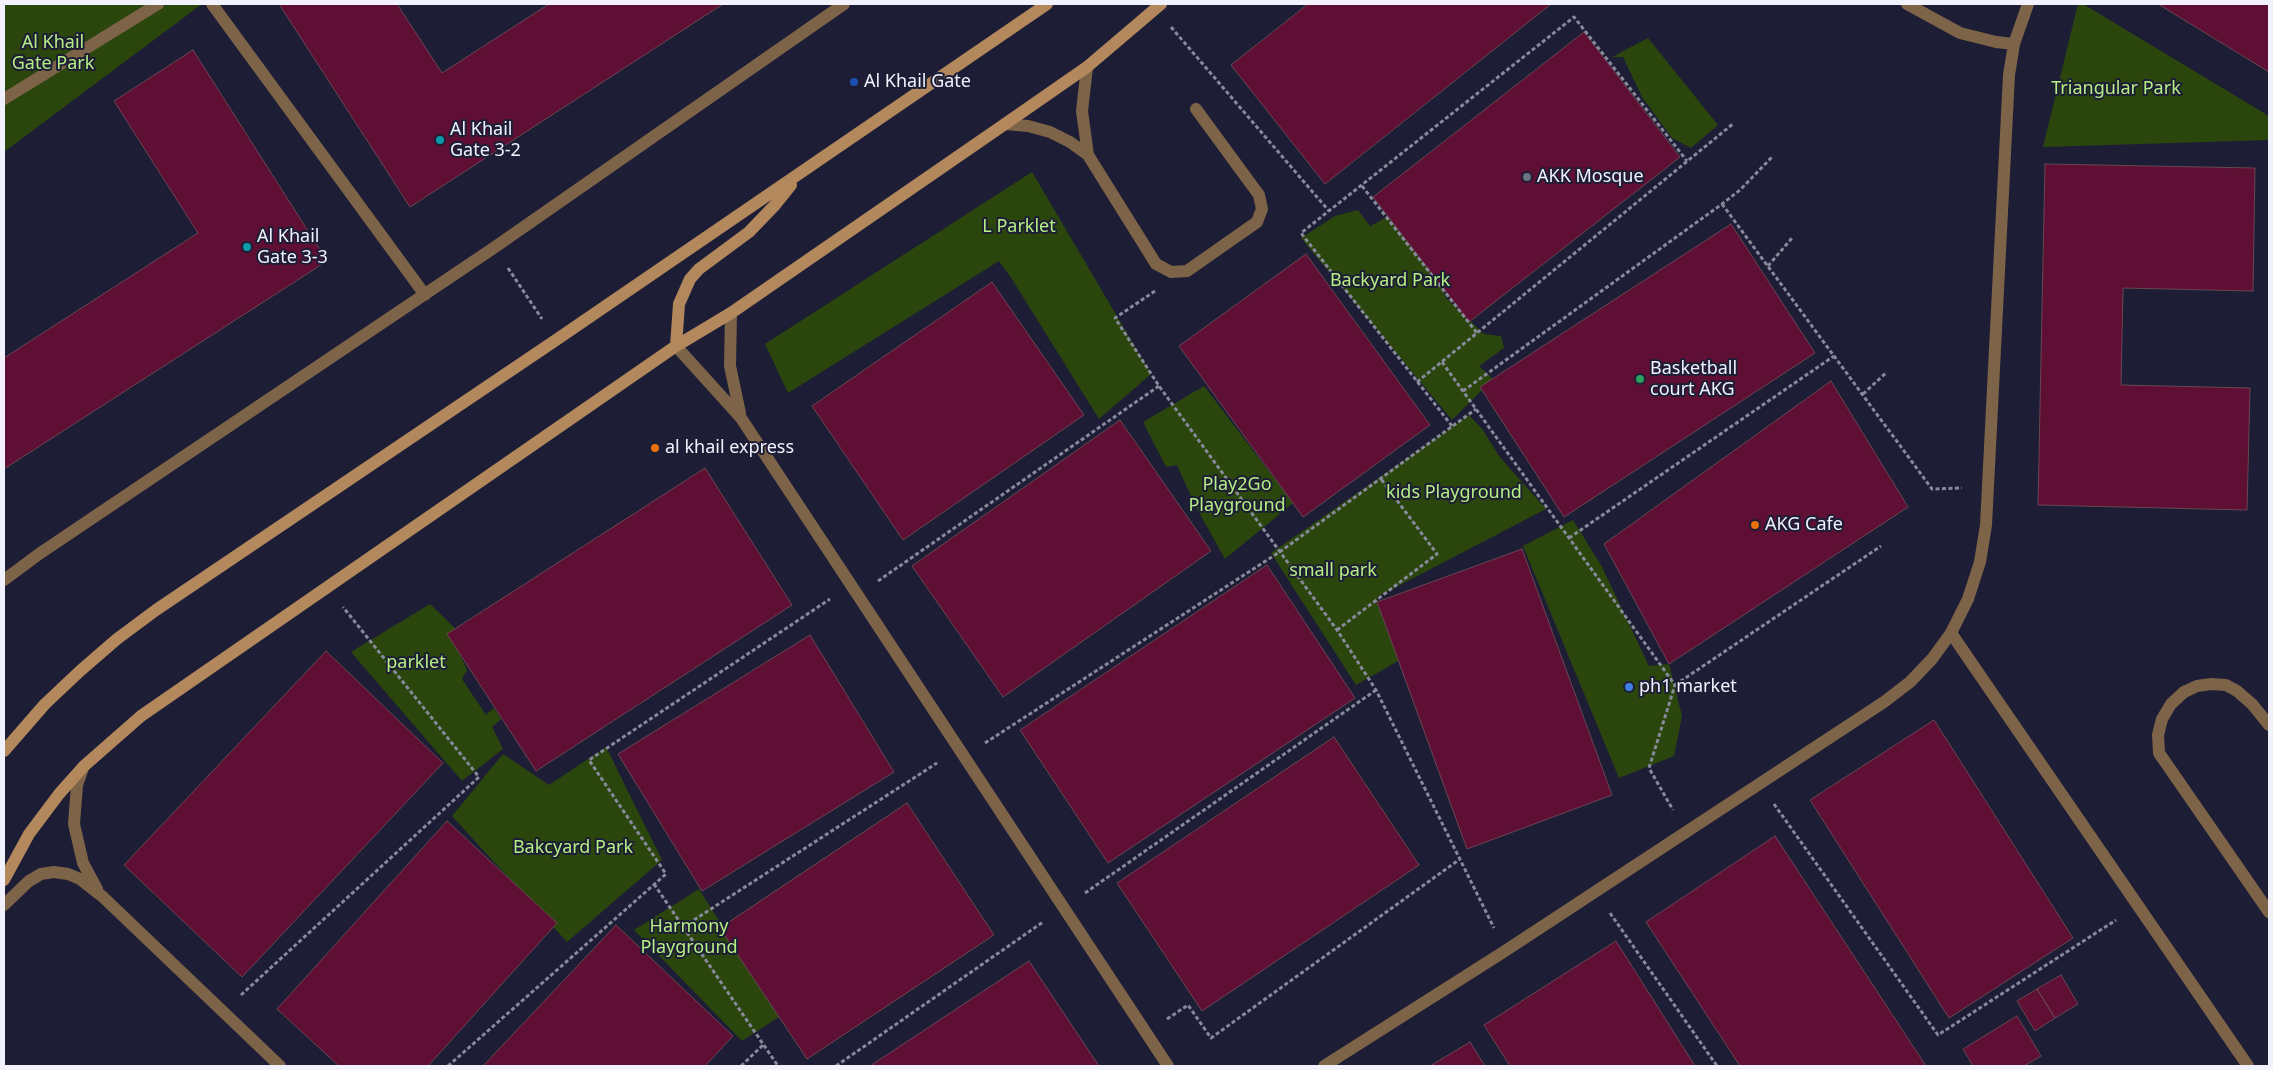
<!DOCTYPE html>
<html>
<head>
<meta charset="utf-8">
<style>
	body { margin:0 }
	#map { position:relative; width:2273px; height:1070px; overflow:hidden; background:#1d1e36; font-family:"Noto Sans",sans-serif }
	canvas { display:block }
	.frame { position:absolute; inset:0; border:5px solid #f1f2fc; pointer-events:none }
</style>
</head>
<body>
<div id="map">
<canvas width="2273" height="1070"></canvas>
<div class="frame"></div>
</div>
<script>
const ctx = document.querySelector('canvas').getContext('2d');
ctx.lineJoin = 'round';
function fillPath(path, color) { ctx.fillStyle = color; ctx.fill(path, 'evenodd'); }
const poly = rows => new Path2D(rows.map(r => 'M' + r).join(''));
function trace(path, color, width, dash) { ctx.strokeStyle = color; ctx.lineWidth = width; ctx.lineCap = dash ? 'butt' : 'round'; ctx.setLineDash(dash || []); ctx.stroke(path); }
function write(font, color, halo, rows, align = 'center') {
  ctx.font = font + ' "Noto Sans",sans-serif'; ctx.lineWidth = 4; ctx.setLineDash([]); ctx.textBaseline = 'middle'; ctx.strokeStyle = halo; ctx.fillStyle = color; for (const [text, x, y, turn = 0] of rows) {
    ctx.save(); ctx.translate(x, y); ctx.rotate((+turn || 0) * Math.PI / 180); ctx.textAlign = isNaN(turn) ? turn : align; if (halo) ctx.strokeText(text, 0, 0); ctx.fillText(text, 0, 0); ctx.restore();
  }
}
fillPath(poly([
	[4,4,202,4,4,152],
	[2078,4,2083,4,2269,116,2269,140,2043,147],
	[1648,38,1718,125,1691,148,1672,138,1642,97,1623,57,1612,57],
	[1032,172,1151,374,1099,419,1010,276,999,261,788,393,765,344],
	[1358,210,1370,226,1389,216,1430,265,1447,299,1484,334,1501,336,1504,348,1479,366,1493,379,1452,420,1301,238,1335,216],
	[1204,386,1293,503,1225,559,1196,507,1177,465,1166,467,1143,422],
	[1469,415,1483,430,1499,456,1546,509,1377,597,1398,661,1356,685,1271,553],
	[1573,520,1602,567,1649,666,1669,664,1682,716,1674,756,1619,778,1523,546],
	[430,604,462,635,455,643,467,670,462,679,486,715,494,708,501,719,492,727,503,749,462,781,351,652],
	[606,747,662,860,567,942,452,816,503,754,549,785],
	[699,889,779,1017,742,1041,634,930]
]), '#2a460d');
const building = poly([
	[279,4,397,4,442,73,549,4,723,4,410,207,279,4],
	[1308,4,1551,4,1325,184,1231,65,1308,4],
	[2158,4,2269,4,2269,72,2158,4],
	[1584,32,1680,157,1469,322,1373,197,1584,32],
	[193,50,327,261,4,469,4,358,198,233,114,101,193,50],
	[2045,164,2255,168,2253,291,2123,288,2121,385,2250,388,2247,510,2038,505,2045,164],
	[1731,224,1815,353,1564,517,1480,387,1731,224],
	[1306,254,1430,425,1303,517,1179,346,1306,254],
	[992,282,1084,415,903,540,812,406,992,282],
	[1831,381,1908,507,1669,664,1604,544,1831,381],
	[1120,420,1211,551,1003,697,912,566,1120,420],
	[705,468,792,605,536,771,447,634,705,468],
	[1522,549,1612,795,1467,849,1377,602,1522,549],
	[1267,565,1355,698,1108,863,1020,730,1267,565],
	[810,635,894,772,702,891,618,754,810,635],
	[326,651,443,763,242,977,124,865,326,651],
	[1934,720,2073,938,1949,1018,1810,800,1934,720],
	[1334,737,1419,865,1202,1011,1117,883,1334,737],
	[907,803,994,935,807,1059,720,928,907,803],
	[447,821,557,923,428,1066,339,1066,277,1009,447,821],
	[1775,836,1926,1066,1740,1066,1646,922,1775,836],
	[616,925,733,1036,705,1066,483,1066,616,925],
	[1616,941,1695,1066,1510,1066,1484,1025,1616,941],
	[1029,961,1099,1066,870,1066,1029,961],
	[2061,975,2078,1004,2055,1018,2037,989,2061,975],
	[2037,989,2055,1018,2035,1031,2017,1001,2037,989],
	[2017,1016,2041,1056,2024,1066,1973,1066,1963,1049,2017,1016],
	[1470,1042,1485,1066,1430,1066,1470,1042]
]);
fillPath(building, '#5f0e34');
trace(building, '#684752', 1);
trace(poly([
	[1171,27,1329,211],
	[1362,186,1477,333],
	[1722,204,1932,489,1962,488],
	[1768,266,1792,238],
	[508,268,542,319],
	[1155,291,1115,318,1159,386,1337,630,1376,690,1494,928],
	[1442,362,1675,685,1649,768,1673,810],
	[1417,382,1734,123],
	[1463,391,1722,204,1740,190,1773,156],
	[1863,394,1887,372],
	[1452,426,1301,233,1574,17,1687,161],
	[1569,538,1834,356],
	[878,581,1159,386],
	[1337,630,1437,554,1381,479],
	[1675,685,1881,546],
	[985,743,1281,551,1476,409],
	[1774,804,1938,1035,2116,920],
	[654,884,778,1066],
	[1085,893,1376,690],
	[1610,913,1717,1066],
	[683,927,937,763],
	[241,995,479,777,343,607],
	[1167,1019,1188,1005,1211,1038,1460,859],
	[448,1066,666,874,589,760,830,599],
	[741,1066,763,1045],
	[836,1066,1043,922]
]), '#88899a', 3, [4, 2.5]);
trace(poly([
	[1087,67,1082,111,1088,155,1156,264,1171,272,1187,271,1257,222,1262,209,1259,195,1196,109],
	[4,99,43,75],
	[1005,124,1028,126,1050,132,1070,142,1088,155],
	[1951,633,2248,1066],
	[2269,725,2252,704,2237,691,2226,685,2211,684,2197,686,2184,692,2171,704,2162,719,2158,735,2159,753,2269,912]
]), '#7d6348', 12);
trace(poly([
	[212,4,425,295],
	[1907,4,1960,33,1996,42,2014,44],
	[43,75,158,4],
	[731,313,730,366,740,413],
	[676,346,741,418,1168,1066],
	[4,580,39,554,495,247,844,4],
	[83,768,77,785,74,824,83,863,97,889],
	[4,905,29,881,41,874,54,872,68,874,80,879,103,897,280,1066],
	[1324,1066,1505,951,1884,702,1910,682,1932,659,1951,633,1968,599,1980,562,1986,525,2009,75,2014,44,2028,4]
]), '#7d6348', 12);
trace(poly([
	[676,346,679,304,690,279,699,269,749,232,775,205,791,185],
	[4,751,45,704,80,671,117,639,156,610,556,340,1047,4],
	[4,880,29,834,59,794,84,766,141,716,676,346,731,313,1005,124,1087,67,1161,4]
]), '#b3885c', 12);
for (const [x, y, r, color] of [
	[854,82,5,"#1a4fb4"],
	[440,140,5,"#0f9aa8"],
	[1527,177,5,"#6b7280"],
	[247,247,5,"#0f9aa8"],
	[1640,379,5,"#2e9e5b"],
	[655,448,5,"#e8710a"],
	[1755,525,5,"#e8710a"],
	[1629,687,5,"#3f7fe0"]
]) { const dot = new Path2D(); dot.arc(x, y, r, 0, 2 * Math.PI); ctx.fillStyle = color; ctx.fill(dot); trace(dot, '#1d1e36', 2); }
write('18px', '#b5ee85', '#1d1e36', [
	["Al Khail",53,43],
	["Gate Park",53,64],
	["Triangular Park",2116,89],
	["L Parklet",1019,227],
	["Backyard Park",1390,281],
	["Play2Go",1237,485],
	["Playground",1237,506],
	["kids Playground",1454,493],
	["small park",1333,571],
	["parklet",416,663],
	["Bakcyard Park",573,848],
	["Harmony",689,927],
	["Playground",689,948]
]);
write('18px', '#f1f2fc', '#1d1e36', [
	["Al Khail Gate",864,82],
	["Al Khail",450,130],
	["Gate 3-2",450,151],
	["AKK Mosque",1537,177],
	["Al Khail",257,237],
	["Gate 3-3",257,258],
	["Basketball",1650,369],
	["court AKG",1650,390],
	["al khail express",665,448],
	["AKG Cafe",1765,525],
	["ph1 market",1639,687]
], 'left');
</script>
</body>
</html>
